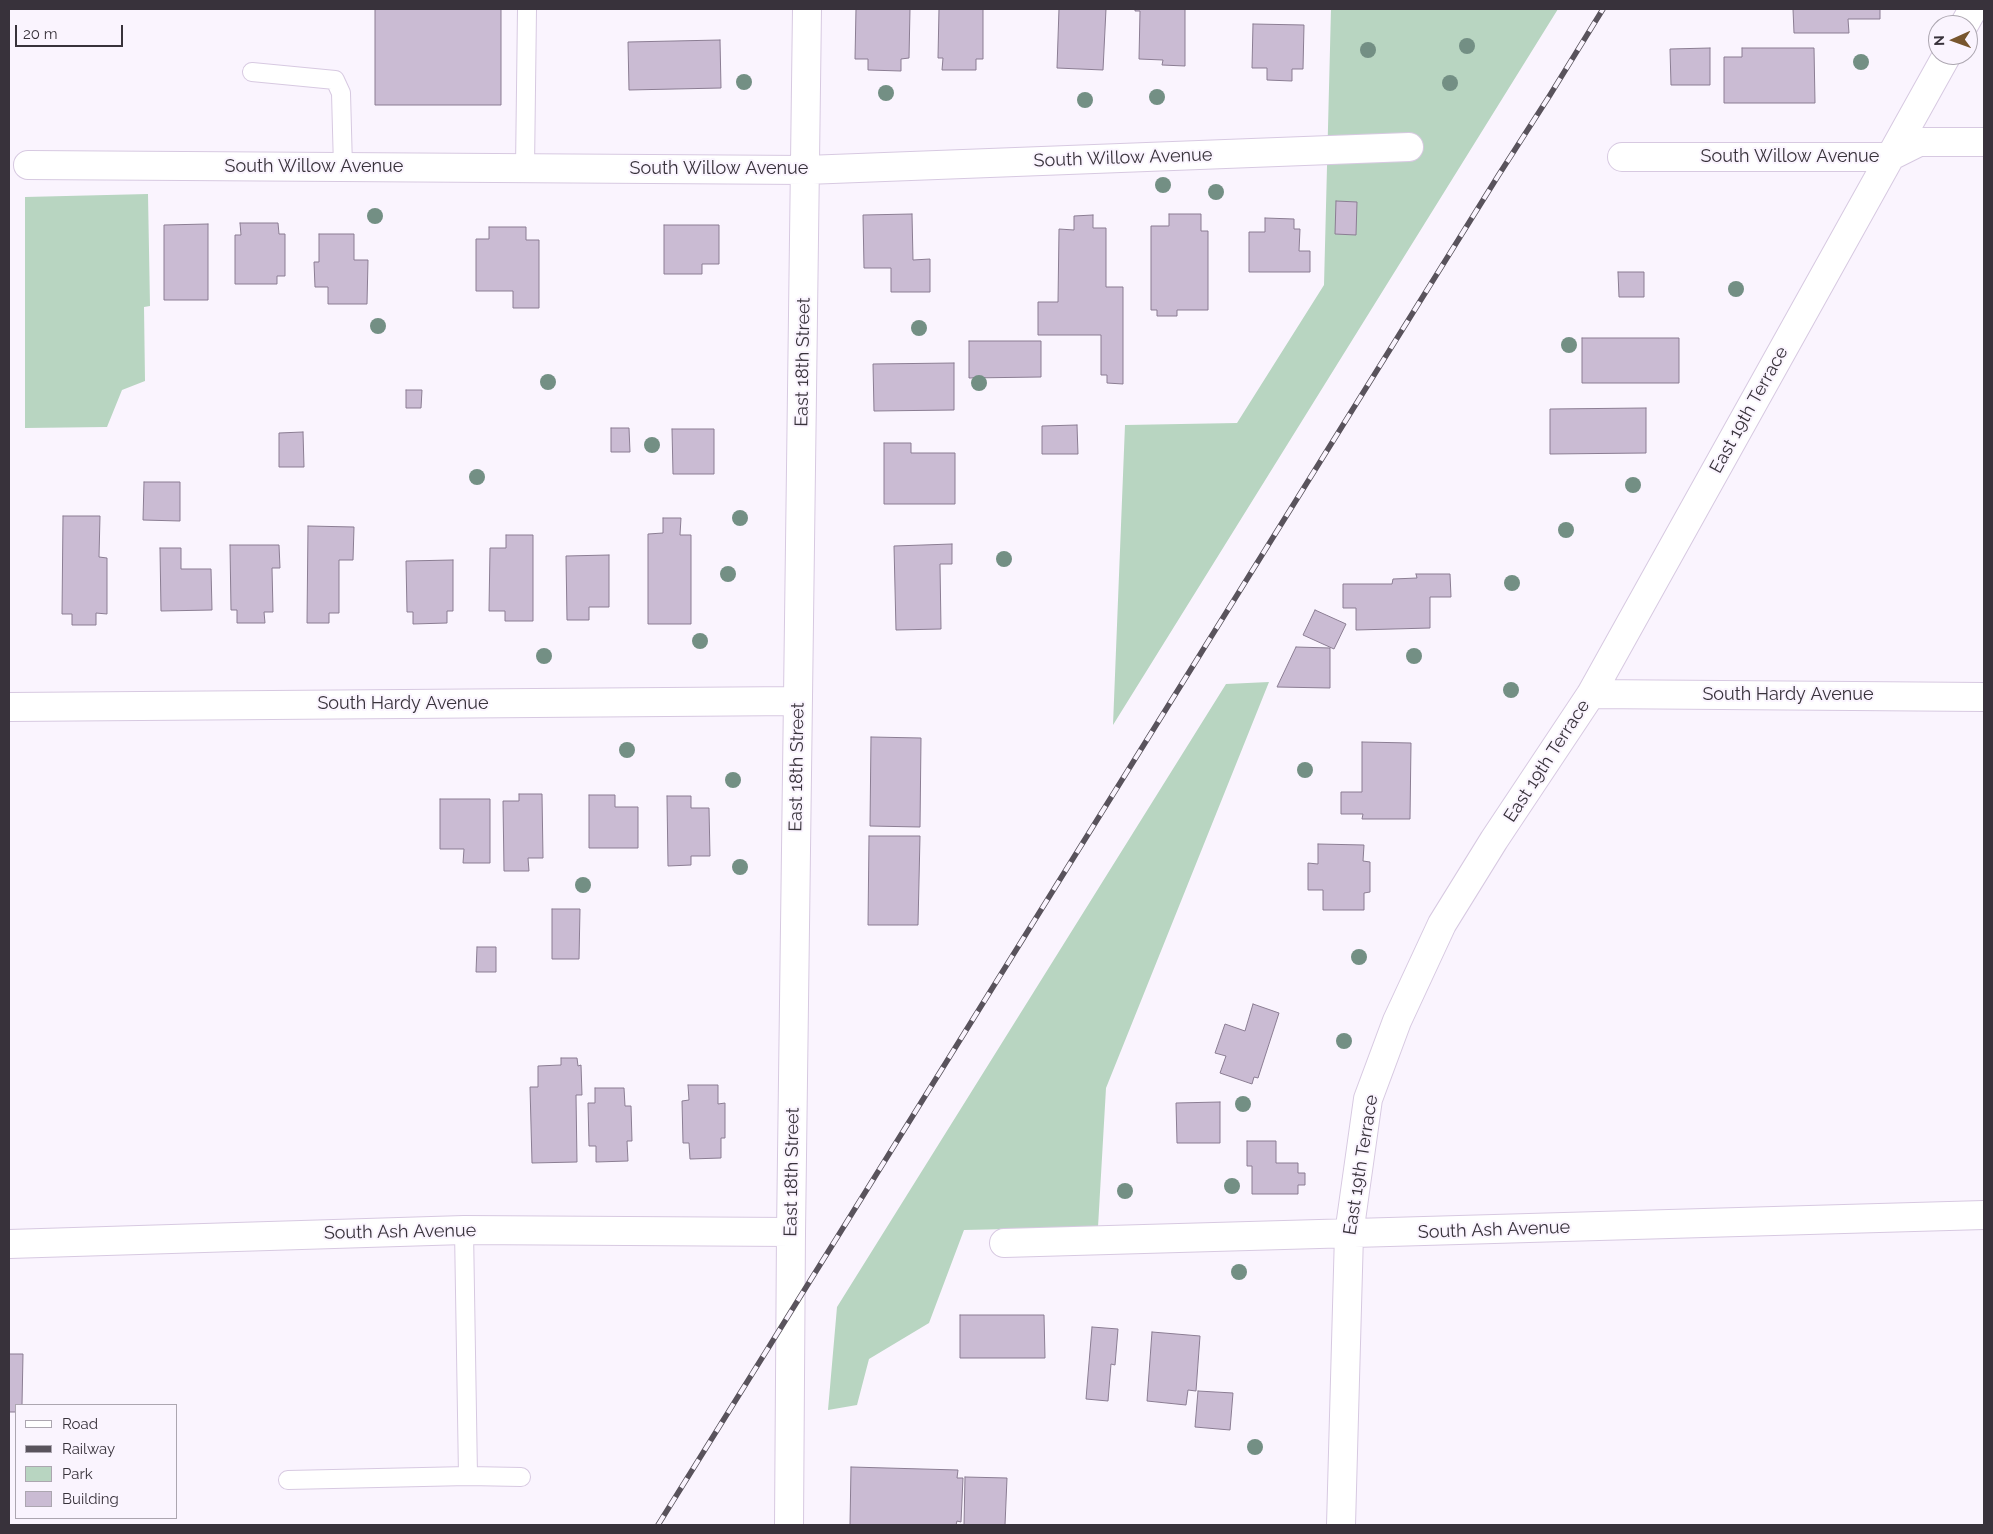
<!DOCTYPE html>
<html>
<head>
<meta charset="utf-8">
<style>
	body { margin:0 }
	#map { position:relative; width:1993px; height:1534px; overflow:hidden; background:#faf4fe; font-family:Raleway,sans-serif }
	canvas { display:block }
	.frame { position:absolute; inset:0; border:10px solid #38323b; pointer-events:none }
	.legend { position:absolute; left:15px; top:1404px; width:162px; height:115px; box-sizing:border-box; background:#faf4fe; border:1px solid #aca6b0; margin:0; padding:6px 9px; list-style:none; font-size:15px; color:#38323b }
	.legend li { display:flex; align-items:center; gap:10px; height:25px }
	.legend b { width:25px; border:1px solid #aca6b0 }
	.north { position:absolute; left:1928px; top:15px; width:50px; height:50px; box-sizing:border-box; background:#faf4fe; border:1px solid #aca6b0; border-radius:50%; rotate:268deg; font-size:14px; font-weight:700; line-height:20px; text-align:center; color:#38323b }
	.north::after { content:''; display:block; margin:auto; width:18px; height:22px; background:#78562e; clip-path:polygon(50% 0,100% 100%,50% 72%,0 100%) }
	.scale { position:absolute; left:15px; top:25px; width:108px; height:22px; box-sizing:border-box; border:2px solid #38323b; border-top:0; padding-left:6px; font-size:15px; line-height:18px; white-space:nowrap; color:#38323b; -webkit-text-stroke:4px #faf4fe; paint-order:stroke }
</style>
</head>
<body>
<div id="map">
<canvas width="1993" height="1534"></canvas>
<div class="frame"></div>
<ul class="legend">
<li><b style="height:6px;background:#fff"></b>Road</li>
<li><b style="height:6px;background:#59535c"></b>Railway</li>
<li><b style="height:14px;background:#b8d5c1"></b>Park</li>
<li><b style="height:14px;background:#cabbd3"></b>Building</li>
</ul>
<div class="north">N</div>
<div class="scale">20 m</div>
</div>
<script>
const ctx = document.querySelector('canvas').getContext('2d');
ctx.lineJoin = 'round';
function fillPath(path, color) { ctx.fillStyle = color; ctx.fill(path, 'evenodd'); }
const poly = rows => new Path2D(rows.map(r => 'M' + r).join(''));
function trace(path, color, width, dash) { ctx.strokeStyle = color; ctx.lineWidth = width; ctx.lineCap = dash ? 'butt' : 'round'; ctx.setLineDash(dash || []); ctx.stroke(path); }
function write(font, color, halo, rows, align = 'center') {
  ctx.font = font + ' Raleway,sans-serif'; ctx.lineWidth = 4; ctx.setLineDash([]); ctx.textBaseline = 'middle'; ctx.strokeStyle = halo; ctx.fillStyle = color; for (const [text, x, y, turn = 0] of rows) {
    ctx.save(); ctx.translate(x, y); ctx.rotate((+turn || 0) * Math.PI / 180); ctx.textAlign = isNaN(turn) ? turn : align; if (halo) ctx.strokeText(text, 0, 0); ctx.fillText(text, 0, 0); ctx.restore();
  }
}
fillPath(poly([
	[1331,9,1558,9,1113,725,1125,425,1237,423,1324,285],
	[148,194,150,306,144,307,145,381,122,390,107,427,25,428,25,197],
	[1269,682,1106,1088,1098,1227,964,1230,929,1323,869,1359,857,1405,828,1410,837,1307,1226,684]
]), '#b8d5c1');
const building = poly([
	[375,9,501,9,501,105,375,105,375,9],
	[856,9,910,9,909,58,901,59,901,71,868,70,868,59,855,59,856,9],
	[939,9,983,9,983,59,976,59,976,70,942,70,943,58,938,58,939,9],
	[1059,9,1106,9,1103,70,1057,68,1059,9],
	[1135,9,1185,9,1185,66,1162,65,1163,60,1139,59,1140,11,1135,11,1135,9],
	[1793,9,1880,9,1880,19,1848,19,1849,33,1794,33,1793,9],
	[1253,24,1304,25,1303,69,1292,69,1292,81,1267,80,1267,68,1252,68,1253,24],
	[720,40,721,88,629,90,628,42,720,40],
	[1710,48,1710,85,1671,85,1670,49,1710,48],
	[1742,48,1814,48,1815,103,1724,103,1724,57,1742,57,1742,48],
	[1336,201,1357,202,1356,235,1335,234,1336,201],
	[912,214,913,260,930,259,930,292,891,292,891,268,864,268,863,215,912,214],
	[1169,214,1201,214,1201,231,1208,231,1208,310,1177,310,1177,316,1157,316,1157,310,1151,310,1151,226,1169,226,1169,214],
	[1093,215,1093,228,1106,228,1106,287,1123,287,1123,384,1107,383,1107,375,1101,375,1101,335,1038,335,1038,302,1058,302,1059,229,1074,230,1074,216,1093,215],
	[1265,218,1294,219,1294,229,1300,229,1299,251,1310,251,1310,272,1249,272,1249,232,1265,232,1265,218],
	[240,223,278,223,279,234,285,234,285,276,277,276,277,284,235,284,235,235,241,235,240,223],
	[208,224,208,300,164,300,164,225,208,224],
	[664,225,719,225,719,264,702,264,702,274,664,274,664,225],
	[489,227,526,227,526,240,539,240,539,308,513,308,513,291,476,291,476,239,489,239,489,227],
	[319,234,354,234,354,260,368,260,367,304,328,304,328,287,315,287,314,262,319,262,319,234],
	[1618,272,1644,272,1644,297,1619,297,1618,272],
	[1582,338,1679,338,1679,383,1582,383,1582,338],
	[969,341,1041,341,1041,377,969,378,969,341],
	[954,363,954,410,874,411,873,364,954,363],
	[406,390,422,390,421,408,406,408,406,390],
	[1646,408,1646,453,1550,454,1550,409,1646,408],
	[1077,425,1078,454,1042,454,1042,426,1077,425],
	[611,428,629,428,630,452,611,452,611,428],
	[672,429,714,429,714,474,673,474,672,429],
	[303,432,304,467,279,467,279,433,303,432],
	[884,443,911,443,911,453,955,453,955,504,884,504,884,443],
	[144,482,180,482,180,521,143,520,144,482],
	[63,516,100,516,99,557,107,558,107,614,96,613,96,625,72,625,72,614,62,614,63,516],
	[663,518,681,518,680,535,691,535,691,624,648,624,648,534,663,533,663,518],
	[308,526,354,527,353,560,339,560,339,613,329,613,329,623,307,623,308,526],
	[506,535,533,535,533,621,505,621,505,611,489,611,490,548,506,548,506,535],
	[952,544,952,564,940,564,941,629,896,630,894,546,952,544],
	[230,545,279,545,280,568,272,568,273,612,264,612,265,623,237,623,237,610,231,610,230,545],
	[160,548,181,548,181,569,211,569,212,610,161,611,160,548],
	[609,555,609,607,589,607,589,620,567,620,566,556,609,555],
	[453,560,453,611,447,611,447,623,413,624,413,612,407,612,406,561,453,560],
	[1416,574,1450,574,1451,597,1430,597,1430,628,1356,630,1356,608,1343,608,1343,584,1392,584,1393,579,1417,578,1416,574],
	[1315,610,1346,624,1334,649,1303,635,1315,610],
	[1296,647,1330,648,1330,688,1277,687,1296,647],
	[871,737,921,738,920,827,870,826,871,737],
	[1362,742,1411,743,1410,819,1362,819,1363,814,1341,814,1341,792,1362,792,1362,742],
	[519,794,542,794,543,858,528,858,529,871,504,871,503,801,519,801,519,794],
	[589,795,615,795,615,807,638,807,638,848,589,848,589,795],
	[667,796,691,796,691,808,709,808,710,856,691,856,691,865,668,866,667,796],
	[440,799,490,799,490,863,463,863,464,849,440,849,440,799],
	[869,836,920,836,918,925,868,925,869,836],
	[1318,844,1364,845,1363,861,1370,862,1370,892,1364,893,1364,910,1323,910,1323,890,1308,890,1308,863,1318,864,1318,844],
	[552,909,580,909,579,959,552,959,552,909],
	[477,947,496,947,496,972,476,972,477,947],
	[1253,1004,1279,1013,1258,1078,1254,1077,1252,1084,1220,1073,1226,1056,1215,1053,1225,1024,1245,1031,1253,1004],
	[561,1058,577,1058,578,1066,581,1065,582,1095,576,1095,577,1162,532,1163,530,1087,538,1087,538,1066,561,1065,561,1058],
	[688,1085,718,1085,718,1104,725,1103,725,1138,721,1138,721,1158,690,1159,689,1143,683,1143,682,1101,689,1100,688,1085],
	[595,1088,624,1088,625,1106,631,1106,632,1141,627,1141,628,1161,596,1162,596,1146,589,1146,588,1103,595,1103,595,1088],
	[1220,1102,1220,1143,1177,1143,1176,1103,1220,1102],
	[1247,1141,1276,1141,1276,1163,1298,1163,1298,1173,1305,1173,1305,1185,1298,1185,1298,1194,1252,1194,1252,1166,1247,1166,1247,1141],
	[960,1315,1044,1315,1045,1358,960,1358,960,1315],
	[1092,1327,1118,1329,1115,1365,1111,1364,1108,1401,1086,1399,1092,1327],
	[1152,1332,1200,1336,1196,1391,1188,1390,1186,1405,1147,1401,1152,1332],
	[9,1354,23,1354,22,1405,16,1405,16,1412,9,1412,9,1354],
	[1198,1391,1233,1393,1230,1430,1195,1427,1198,1391],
	[851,1467,958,1470,957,1478,963,1478,961,1522,957,1521,956,1525,850,1525,851,1467],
	[965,1477,1007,1478,1005,1525,964,1525,965,1477]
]);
fillPath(building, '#cabbd3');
trace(building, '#8b7d93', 1);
const lane = poly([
	[252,72,335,80,341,93,343,167],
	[525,168,527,9],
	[468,1476,521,1477],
	[288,1480,468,1476,464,1230]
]);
const street = poly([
	[1964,25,1973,9],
	[1622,157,1889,157,1919,142,1984,142],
	[28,165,806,170,1409,147],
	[1591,694,1984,697],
	[9,707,798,701],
	[791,1232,807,9],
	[1004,1243,1984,1215],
	[1341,1525,1349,1234,1368,1099,1397,1021,1442,924,1494,840,1591,694,1947,55]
]);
const secondary = poly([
	[9,1244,464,1230,791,1232,789,1525]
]);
trace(lane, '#d7c9e1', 20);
trace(street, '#d7c9e1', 30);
trace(secondary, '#d7c9e1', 30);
trace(lane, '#fff', 18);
trace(street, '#fff', 28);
trace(secondary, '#fff', 28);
const rail = poly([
	[658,1525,1498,176,1550,95,1603,9]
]);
trace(rail, '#59535c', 5.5);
trace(rail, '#faf4fe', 4, [11]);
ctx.fillStyle = '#738f84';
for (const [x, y] of [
	[1467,46],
	[1368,50],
	[1861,62],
	[744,82],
	[1450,83],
	[886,93],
	[1157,97],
	[1085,100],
	[1163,185],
	[1216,192],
	[375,216],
	[1736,289],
	[378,326],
	[919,328],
	[1569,345],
	[548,382],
	[979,383],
	[652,445],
	[477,477],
	[1633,485],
	[740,518],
	[1566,530],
	[1004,559],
	[728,574],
	[1512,583],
	[700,641],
	[544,656],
	[1414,656],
	[1511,690],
	[627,750],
	[1305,770],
	[733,780],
	[740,867],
	[583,885],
	[1359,957],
	[1344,1041],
	[1243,1104],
	[1232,1186],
	[1125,1191],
	[1239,1272],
	[1255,1447]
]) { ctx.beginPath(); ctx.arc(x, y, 8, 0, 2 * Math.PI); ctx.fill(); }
write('18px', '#38323b', '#faf4fe', [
	["South Willow Avenue",1790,157],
	["South Willow Avenue",1123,158,-2],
	["South Willow Avenue",314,167],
	["South Willow Avenue",719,169],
	["East 18th Street",803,362,-89],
	["East 19th Terrace",1749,410,-61],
	["South Hardy Avenue",1788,695],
	["South Hardy Avenue",403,704],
	["East 19th Terrace",1547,761,-57],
	["East 18th Street",797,767,-89],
	["East 19th Terrace",1361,1165,-81],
	["East 18th Street",792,1172,-89],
	["South Ash Avenue",1494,1230,-2],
	["South Ash Avenue",400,1232,-1]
]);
</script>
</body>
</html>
